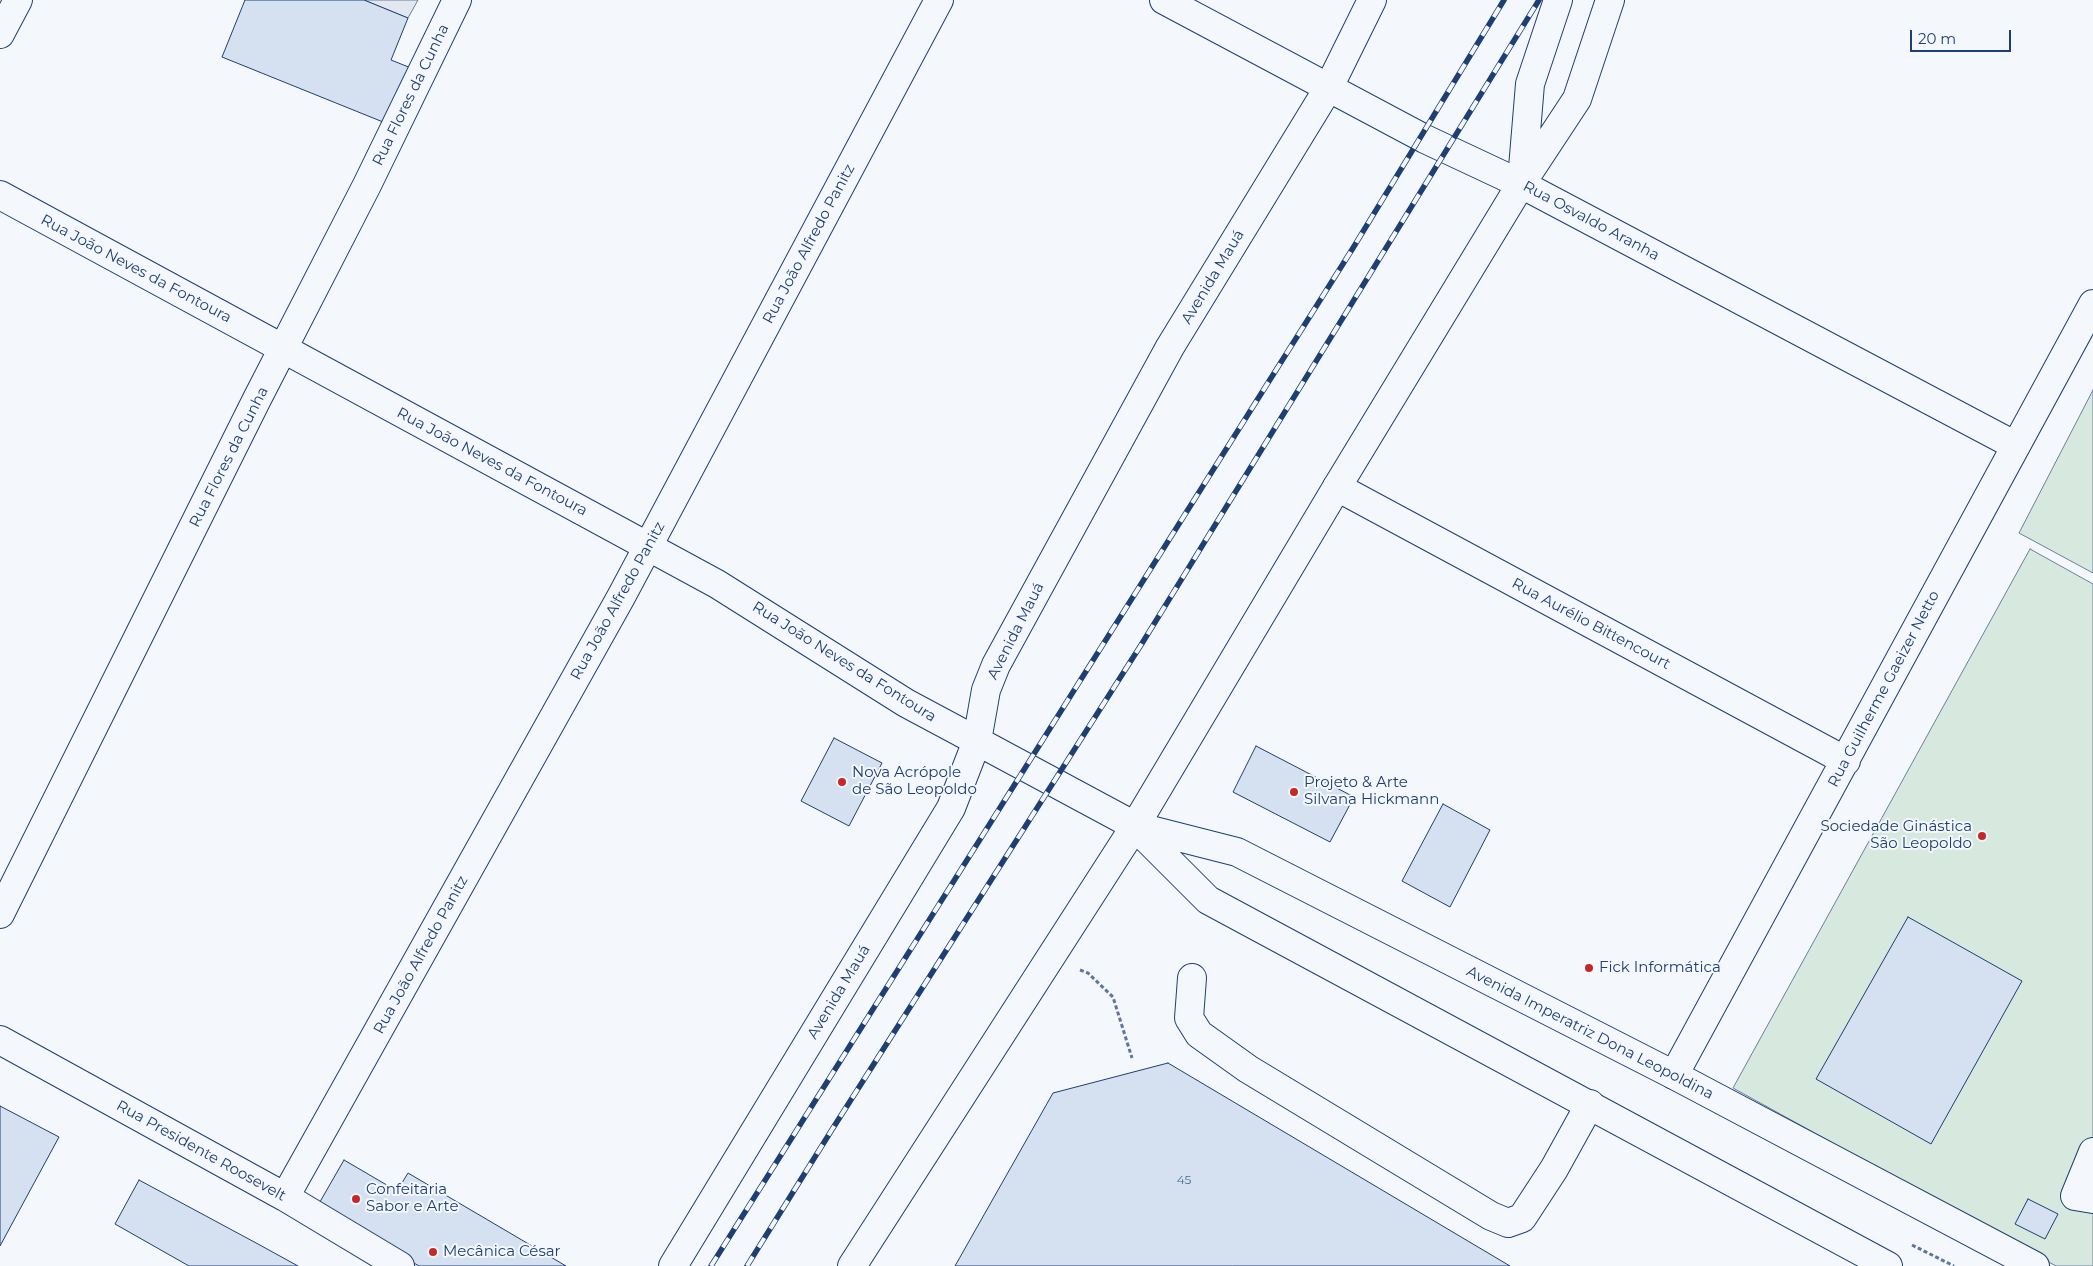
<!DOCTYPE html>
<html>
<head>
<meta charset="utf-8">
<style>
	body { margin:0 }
	#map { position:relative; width:2093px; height:1266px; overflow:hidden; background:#f4f7fb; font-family:Montserrat,sans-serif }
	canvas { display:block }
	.scale { position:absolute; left:1910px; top:30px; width:101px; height:22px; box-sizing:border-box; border:2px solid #1d3f73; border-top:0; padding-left:6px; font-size:15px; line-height:18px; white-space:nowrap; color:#1d3f73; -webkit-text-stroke:4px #f4f7fb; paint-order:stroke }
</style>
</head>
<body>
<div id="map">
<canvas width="2093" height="1266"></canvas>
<div class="scale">20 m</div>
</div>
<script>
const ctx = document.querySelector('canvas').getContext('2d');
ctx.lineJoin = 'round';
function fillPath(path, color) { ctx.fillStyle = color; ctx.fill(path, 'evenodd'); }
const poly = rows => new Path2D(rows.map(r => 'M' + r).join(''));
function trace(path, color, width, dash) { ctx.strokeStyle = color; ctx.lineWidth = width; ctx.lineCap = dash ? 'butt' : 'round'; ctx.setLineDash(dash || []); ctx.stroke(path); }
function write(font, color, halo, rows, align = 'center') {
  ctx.font = font + ' Montserrat,sans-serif'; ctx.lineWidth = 4; ctx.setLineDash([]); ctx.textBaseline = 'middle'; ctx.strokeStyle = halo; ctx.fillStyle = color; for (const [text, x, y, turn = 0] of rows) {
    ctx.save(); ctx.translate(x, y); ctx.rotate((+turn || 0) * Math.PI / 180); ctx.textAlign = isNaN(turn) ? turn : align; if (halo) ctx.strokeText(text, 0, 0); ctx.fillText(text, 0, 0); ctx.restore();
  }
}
const green = poly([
	[2093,390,2093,573,2019,533,2093,390],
	[2030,549,2093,584,2093,1266,2056,1266,1733,1088,2030,549]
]);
fillPath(green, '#d7e8df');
trace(green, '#687fa3', 1);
const parking = poly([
	[364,0,418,0,408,18,364,0]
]);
fillPath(parking, '#e3e8f0');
trace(parking, '#687fa3', 1);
const building = poly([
	[245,0,364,0,408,18,391,60,411,68,388,124,222,57,245,0],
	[834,738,882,763,849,826,801,801,834,738],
	[1256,746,1354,797,1330,842,1233,792,1256,746],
	[1443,804,1490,830,1450,907,1402,881,1443,804],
	[1908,917,2022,981,1931,1144,1816,1079,1908,917],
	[1168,1063,1510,1266,955,1266,1053,1093,1168,1063],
	[0,1106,59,1137,0,1246,0,1106],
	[344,1160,397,1191,408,1173,566,1266,419,1266,317,1207,344,1160],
	[139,1180,258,1244,298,1266,189,1266,115,1224,139,1180],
	[2028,1199,2058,1214,2045,1239,2015,1224,2028,1199]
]);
fillPath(building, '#d5e0f0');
trace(building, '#1d3f73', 1);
const minor = poly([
	[1164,0,1425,139,1521,184,2016,446],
	[0,34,18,0],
	[0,195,717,584,906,703,977,741],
	[1337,487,1846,761],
	[0,914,257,399,367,185,457,0],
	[1192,978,1189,1018,1199,1034,1248,1069,1491,1216,1508,1223,1522,1218,1554,1169,1590,1104],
	[0,1040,285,1197,400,1266],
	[1674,1075,2093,304],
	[2093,1152,2075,1196,2093,1199],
	[285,1197,621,597,939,0]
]);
const major = poly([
	[1522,180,1530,84,1558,0],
	[977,741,1135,826,1237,852,1674,1075,2035,1266],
	[1136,828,1208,900,1888,1266],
	[673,1266,951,808,977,741,986,690,996,665,1170,347,1329,87,1372,0],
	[852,1266,1135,826,1337,487,1521,184,1577,99,1610,0]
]);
trace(minor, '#1d3f73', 30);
trace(major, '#1d3f73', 30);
trace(poly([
	[1080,970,1088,973,1113,997,1132,1058],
	[1912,1245,1954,1266]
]), '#5e769c', 3, [4, 2.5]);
trace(minor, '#f4f7fb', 28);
trace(major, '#f4f7fb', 28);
const rail = poly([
	[711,1266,1353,248,1504,0],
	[747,1266,833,1128,1141,645,1539,0]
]);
trace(rail, '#1d3f73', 5.5);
trace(rail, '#f4f7fb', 4, [11]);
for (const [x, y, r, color] of [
	[842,782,5,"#c62828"],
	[1294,792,5,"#c62828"],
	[1982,836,5,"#c62828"],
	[1589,968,5,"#c62828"],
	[356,1199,5,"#c62828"],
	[433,1252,5,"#c62828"]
]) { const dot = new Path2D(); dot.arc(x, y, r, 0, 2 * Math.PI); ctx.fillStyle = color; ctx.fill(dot); trace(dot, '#f4f7fb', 2); }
write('12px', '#4b6792', null, [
	["45",1184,1180]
]);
write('15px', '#1d3f73', '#f4f7fb', [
	["Rua Flores da Cunha",411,95,-64],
	["Rua Osvaldo Aranha",1591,221,28],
	["Rua João Alfredo Panitz",809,244,-62],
	["Rua João Neves da Fontoura",136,269,28],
	["Avenida Mauá",1213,277,-59],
	["Rua Flores da Cunha",229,457,-63],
	["Rua João Neves da Fontoura",492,462,28],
	["Rua João Alfredo Panitz",618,601,-61],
	["Rua Aurélio Bittencourt",1591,624,28],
	["Avenida Mauá",1016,631,-63],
	["Rua João Neves da Fontoura",844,662,32],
	["Rua Guilherme Gaeizer Netto",1884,689,-62],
	["Rua João Alfredo Panitz",421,955,-61],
	["Avenida Mauá",839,992,-59],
	["Avenida Imperatriz Dona Leopoldina",1590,1033,27],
	["Rua Presidente Roosevelt",201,1151,29]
]);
write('15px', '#1d3f73', '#f4f7fb', [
	["Nova Acrópole",852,773],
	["de São Leopoldo",852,790],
	["Projeto & Arte",1304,783],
	["Silvana Hickmann",1304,800],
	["Sociedade Ginástica",1972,827,"right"],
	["São Leopoldo",1972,844,"right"],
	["Fick Informática",1599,968],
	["Confeitaria",366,1190],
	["Sabor e Arte",366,1207],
	["Mecânica César",443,1252]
], 'left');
</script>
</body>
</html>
